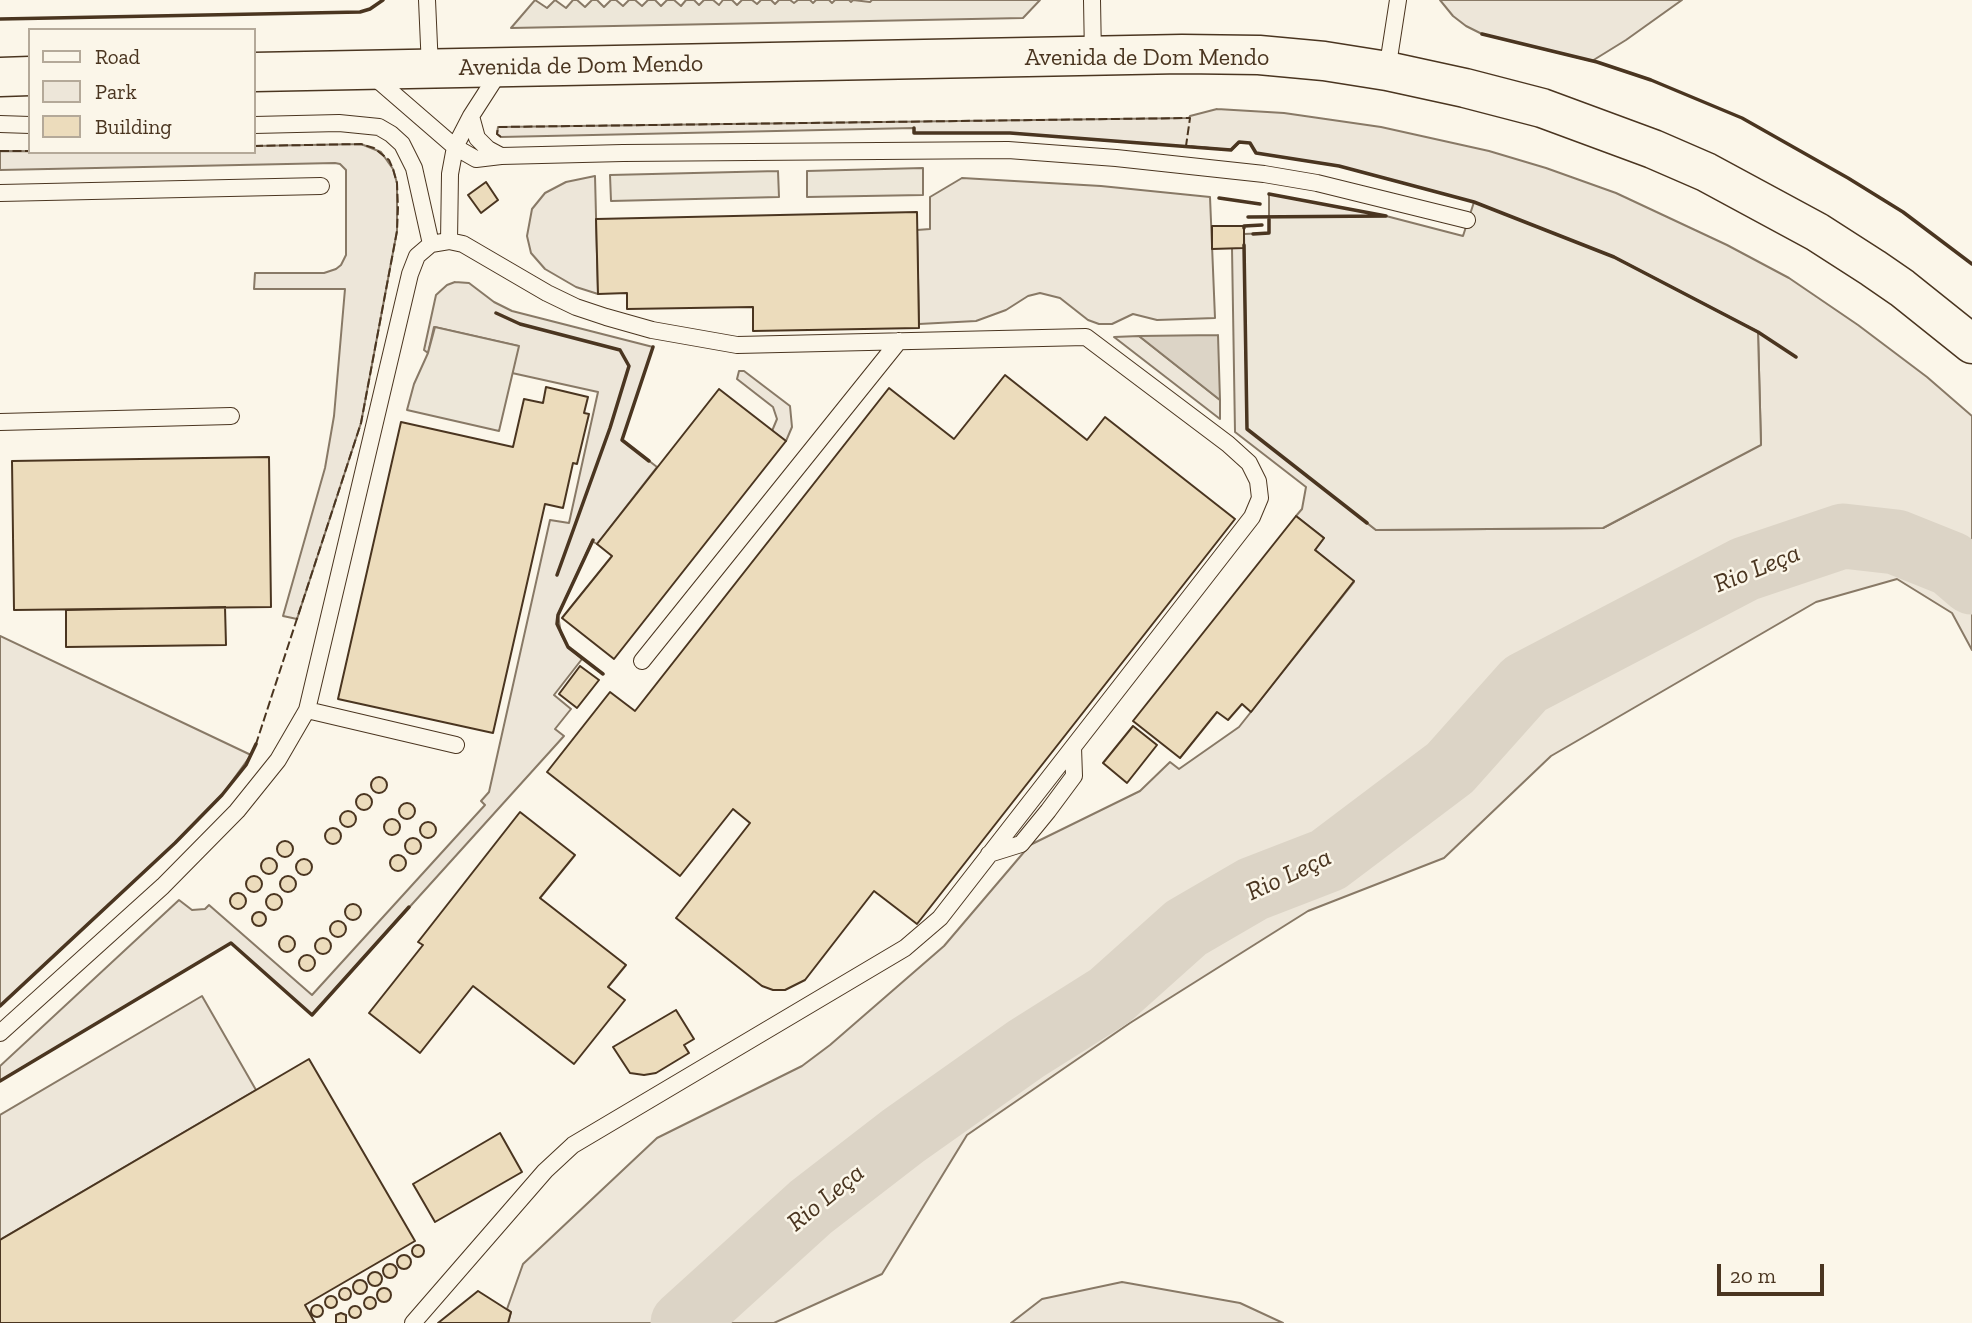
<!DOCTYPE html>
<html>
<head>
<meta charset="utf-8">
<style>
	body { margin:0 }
	#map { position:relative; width:1972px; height:1323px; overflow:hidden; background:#fbf6e9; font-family:"Zilla Slab",serif }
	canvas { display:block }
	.legend { position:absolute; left:28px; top:28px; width:228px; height:126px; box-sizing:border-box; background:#fbf6e9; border:2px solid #b4a999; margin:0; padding:9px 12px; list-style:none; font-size:21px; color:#4a3520 }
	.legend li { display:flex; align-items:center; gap:14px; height:35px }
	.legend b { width:35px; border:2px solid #b4a999 }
	.scale { position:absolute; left:1717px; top:1264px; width:107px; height:32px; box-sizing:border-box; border:4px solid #4a3520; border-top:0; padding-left:9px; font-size:21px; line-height:24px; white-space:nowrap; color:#4a3520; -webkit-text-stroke:5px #fbf6e9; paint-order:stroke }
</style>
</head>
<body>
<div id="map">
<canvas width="1972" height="1323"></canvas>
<ul class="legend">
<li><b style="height:9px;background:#fbf6e9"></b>Road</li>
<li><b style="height:19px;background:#ede6d9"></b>Park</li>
<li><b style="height:19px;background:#ecdcbc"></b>Building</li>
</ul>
<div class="scale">20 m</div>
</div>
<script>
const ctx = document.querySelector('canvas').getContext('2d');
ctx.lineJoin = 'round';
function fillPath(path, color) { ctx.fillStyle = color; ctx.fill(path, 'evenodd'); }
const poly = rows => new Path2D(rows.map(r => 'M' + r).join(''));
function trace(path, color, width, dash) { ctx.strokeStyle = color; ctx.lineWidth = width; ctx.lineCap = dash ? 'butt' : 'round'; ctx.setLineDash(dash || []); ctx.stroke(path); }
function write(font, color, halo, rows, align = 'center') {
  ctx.font = font + ' "Zilla Slab",serif'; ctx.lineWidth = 5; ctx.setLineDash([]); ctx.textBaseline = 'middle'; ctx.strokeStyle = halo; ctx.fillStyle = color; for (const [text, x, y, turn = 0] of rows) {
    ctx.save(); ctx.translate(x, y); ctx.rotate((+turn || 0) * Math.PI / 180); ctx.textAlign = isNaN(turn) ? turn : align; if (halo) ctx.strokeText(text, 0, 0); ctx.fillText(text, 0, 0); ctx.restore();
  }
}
const green = poly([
	[1440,0,1682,0,1626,40,1592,61,1482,34,1466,26,1453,16,1440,0],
	[1217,109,1284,113,1381,127,1489,151,1546,168,1616,193,1727,245,1789,278,1858,325,1927,377,1972,416,1972,650,1952,613,1897,579,1816,602,1551,756,1444,858,1308,911,1130,1023,967,1135,882,1274,774,1323,508,1323,511,1312,507,1309,523,1264,657,1138,802,1066,830,1045,944,946,1030,845,1140,791,1170,762,1179,769,1239,727,1354,582,1315,550,1324,538,1296,516,1302,509,1306,487,1235,432,1232,248,1244,248,1247,429,1376,530,1603,528,1761,444,1758,332,1614,257,1474,202,1339,166,1256,153,1250,143,1239,143,1231,150,1010,133,914,133,914,128,501,137,497,134,498,127,1189,118,1190,116,1217,109],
	[361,144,381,152,393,169,397,183,397,231,361,423,297,619,283,616,325,468,334,416,345,289,254,289,255,273,324,273,336,269,341,265,346,255,346,170,340,164,335,163,0,170,0,151,254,152,254,146,361,144],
	[595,176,598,294,576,287,545,269,531,253,527,236,532,209,545,193,566,182,595,176],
	[962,178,1101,186,1210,197,1215,318,1157,320,1133,314,1112,324,1099,324,1088,320,1060,298,1040,293,1028,296,1006,310,976,321,919,324,917,230,930,229,930,197,962,178],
	[1269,194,1386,216,1269,217,1269,194],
	[455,282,469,283,494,302,512,311,653,347,622,440,657,467,597,544,592,541,558,615,561,634,568,647,582,659,554,695,571,709,555,729,564,736,312,1015,231,943,0,1081,0,1066,179,900,192,910,205,909,209,905,312,995,485,805,481,801,489,792,550,520,569,523,598,392,512,373,518,346,434,327,428,353,424,350,436,295,447,285,455,282],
	[1139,336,1220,400,1220,419,1114,337,1139,336],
	[739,371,744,371,790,406,792,427,786,441,772,431,777,419,773,407,737,379,739,371],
	[0,636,251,755,222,795,175,843,0,1006,0,636],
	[202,996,256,1090,0,1240,0,1115,202,996],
	[1122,1282,1240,1303,1283,1323,1011,1323,1042,1299,1122,1282]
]);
fillPath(green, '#ede6d9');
trace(green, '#887966', 2);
const parking = poly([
	[535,0,547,8,555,0,566,8,573,0,577,0,585,7,592,0,597,0,604,7,611,0,616,0,623,6,629,0,635,0,642,6,648,0,655,0,661,6,667,0,674,0,681,6,686,0,694,0,699,5,704,0,713,0,719,5,723,0,732,0,737,5,742,0,752,0,757,4,761,0,771,0,775,4,779,0,790,0,794,3,798,0,810,0,813,3,816,0,829,0,832,3,835,0,849,0,851,2,853,0,870,2,872,0,1040,0,1023,18,511,28,535,0],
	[923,168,923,195,807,197,807,171,923,168],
	[778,171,779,197,611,201,610,175,778,171],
	[1474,202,1614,257,1758,332,1761,445,1603,528,1376,530,1247,429,1244,234,1269,233,1269,217,1386,216,1463,236,1474,202],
	[435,327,519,346,499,431,407,410,414,384,428,353,435,327]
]);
fillPath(parking, '#ede7d9');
trace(parking, '#887966', 2);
const water = poly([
	[1218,335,1220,400,1139,336,1218,335]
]);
fillPath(water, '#dcd4c6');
trace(water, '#887966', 2);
trace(poly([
	[683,1323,811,1207,903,1136,1026,1049,1110,996,1186,928,1253,889,1328,860,1450,768,1525,684,1745,569,1843,536,1896,542,1951,564,1972,582]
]), '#dcd4c6', 65);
const building = poly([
	[486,182,498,200,481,213,468,195,486,182],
	[917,212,919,328,753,331,753,307,627,309,627,293,598,294,596,219,917,212],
	[1212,226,1244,226,1244,248,1212,249,1212,226],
	[1005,375,1087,440,1105,417,1235,519,917,924,874,891,805,980,785,990,773,990,762,986,676,918,750,823,733,809,680,876,547,772,610,692,635,711,889,388,954,439,1005,375],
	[546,387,588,397,584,413,589,414,577,464,573,463,563,508,545,504,493,733,338,699,401,422,513,447,524,399,543,403,546,387],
	[719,389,786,441,614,659,562,618,612,556,597,544,719,389],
	[269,457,271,607,14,610,12,461,269,457],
	[1296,516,1324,538,1315,550,1354,581,1251,712,1242,704,1228,720,1217,712,1180,758,1133,721,1296,516],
	[225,607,226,645,66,647,66,610,225,607],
	[580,666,599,680,577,708,559,694,580,666],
	[1133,726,1157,745,1127,783,1103,763,1133,726],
	'371 785a8 8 0 1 1 16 0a8 8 0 1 1-16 0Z',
	'356 802a8 8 0 1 1 16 0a8 8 0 1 1-16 0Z',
	'399 811a8 8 0 1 1 16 0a8 8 0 1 1-16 0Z',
	'340 819a8 8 0 1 1 16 0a8 8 0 1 1-16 0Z',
	[520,812,575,855,540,898,626,965,608,987,625,1000,574,1064,473,986,420,1053,369,1013,423,945,418,942,520,812],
	'384 827a8 8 0 1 1 16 0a8 8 0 1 1-16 0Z',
	'420 830a8 8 0 1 1 16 0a8 8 0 1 1-16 0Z',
	'325 836a8 8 0 1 1 16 0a8 8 0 1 1-16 0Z',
	'405 846a8 8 0 1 1 16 0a8 8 0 1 1-16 0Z',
	'277 849a8 8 0 1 1 16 0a8 8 0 1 1-16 0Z',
	'390 863a8 8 0 1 1 16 0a8 8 0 1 1-16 0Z',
	'261 866a8 8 0 1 1 16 0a8 8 0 1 1-16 0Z',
	'296 867a8 8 0 1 1 16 0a8 8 0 1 1-16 0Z',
	'280 884a8 8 0 1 1 16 0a8 8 0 1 1-16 0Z',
	'246 884a8 8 0 1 1 16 0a8 8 0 1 1-16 0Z',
	'230 901a8 8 0 1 1 16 0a8 8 0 1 1-16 0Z',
	'266 902a8 8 0 1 1 16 0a8 8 0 1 1-16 0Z',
	'345 912a8 8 0 1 1 16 0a8 8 0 1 1-16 0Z',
	'252 919a7 7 0 1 1 14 0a7 7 0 1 1-14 0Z',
	'330 929a8 8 0 1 1 16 0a8 8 0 1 1-16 0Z',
	'279 944a8 8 0 1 1 16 0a8 8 0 1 1-16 0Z',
	'315 946a8 8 0 1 1 16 0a8 8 0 1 1-16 0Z',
	'299 963a8 8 0 1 1 16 0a8 8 0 1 1-16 0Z',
	[676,1010,694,1039,684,1045,689,1053,656,1073,644,1075,630,1073,613,1047,676,1010],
	[309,1059,415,1241,305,1305,315,1323,0,1323,0,1240,309,1059],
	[500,1133,522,1172,435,1222,413,1184,500,1133],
	'412 1251a6 6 0 1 1 12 0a6 6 0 1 1-12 0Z',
	'397 1262a7 7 0 1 1 14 0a7 7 0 1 1-14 0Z',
	'383 1271a7 7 0 1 1 14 0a7 7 0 1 1-14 0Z',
	'368 1279a7 7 0 1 1 14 0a7 7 0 1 1-14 0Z',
	'353 1287a7 7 0 1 1 14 0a7 7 0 1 1-14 0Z',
	'377 1295a7 7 0 1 1 14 0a7 7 0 1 1-14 0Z',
	'339 1294a6 6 0 1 1 12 0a6 6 0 1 1-12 0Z',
	[478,1291,511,1312,508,1323,438,1323,478,1291],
	'325 1302a6 6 0 1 1 12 0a6 6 0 1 1-12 0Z',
	'364 1303a6 6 0 1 1 12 0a6 6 0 1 1-12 0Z',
	'311 1311a6 6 0 1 1 12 0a6 6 0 1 1-12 0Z',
	'349 1312a6 6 0 1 1 12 0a6 6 0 1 1-12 0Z',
	[341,1313,346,1315,346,1323,336,1323,336,1315,341,1313]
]);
fillPath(building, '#ecdcbc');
trace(building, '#4a3520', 2);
const lane = poly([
	[427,0,430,68],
	[1092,0,1093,56],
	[1387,71,1398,0],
	[373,76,455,147,476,159,501,156,623,153,1008,150,1116,158,1264,174,1317,183,1467,220],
	[471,116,477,138,488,149,501,156],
	[0,124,30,125],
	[254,125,339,123,379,127,391,134,402,144,414,168,431,244],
	[0,193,321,186],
	[449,241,450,174,455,147,471,116,500,71],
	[0,422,231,416],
	[642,661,899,341],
	[307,710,456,745],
	[989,854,1021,844,1048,811,1074,776,1073,747],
	[0,1033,163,886,237,811,278,760,307,710,410,274,417,256,431,244,449,241,463,244,547,293,576,307,606,317,652,330,737,345,1086,337,1228,444,1249,463,1258,481,1260,498,1252,517,940,918,905,948,573,1145,545,1171,413,1323]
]);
const primary = poly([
	[254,72,1182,54,1259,55,1324,61,1387,71,1465,88,1542,108,1653,149,1706,172,1817,232,1873,268,1902,288,1972,344],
	[0,77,30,76]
]);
trace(lane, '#4a3520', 18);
trace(primary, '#4a3520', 41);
trace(lane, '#fbf6e9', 16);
trace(primary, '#fbf6e9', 38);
trace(poly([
	[501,137,497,134,498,127,1190,118,1186,146,1231,150,1239,142,1250,143,1256,153],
	[254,146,361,144,374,148,389,160,393,169,397,183,398,208,397,231,361,423,256,744],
	[0,151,30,151]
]), '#4a3520', 2, [9, 3.5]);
trace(poly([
	[0,19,360,12,370,9,383,0],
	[1482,34,1597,62,1651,80,1742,118,1848,178,1903,212,1972,264],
	[914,128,914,133,1010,133,1231,150,1239,142,1250,143,1256,153,1339,166,1403,183,1474,202,1614,257,1758,332,1796,357],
	[1219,198,1260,204],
	[1248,217,1386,216,1269,194],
	[1244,228,1244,226,1262,225],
	[1253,234,1269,233,1269,217],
	[1244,245,1247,429,1367,523],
	[496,313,520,324,620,350,629,366,610,428,557,575],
	[649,461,622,440,653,347],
	[593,540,558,615,557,624,568,647,603,674],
	[0,1006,175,843,222,795,246,765,256,744],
	[0,1081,231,943,312,1015,409,907]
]), '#4a3520', 3.5);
write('24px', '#4a3520', '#fbf6e9', [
	["Avenida de Dom Mendo",1147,58],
	["Avenida de Dom Mendo",581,66,-1]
]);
write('italic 26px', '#4a3520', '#fbf6e9', [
	["Rio Leça",1757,569,-22],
	["Rio Leça",1289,875,-25],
	["Rio Leça",826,1198,-39]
]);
</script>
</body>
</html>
